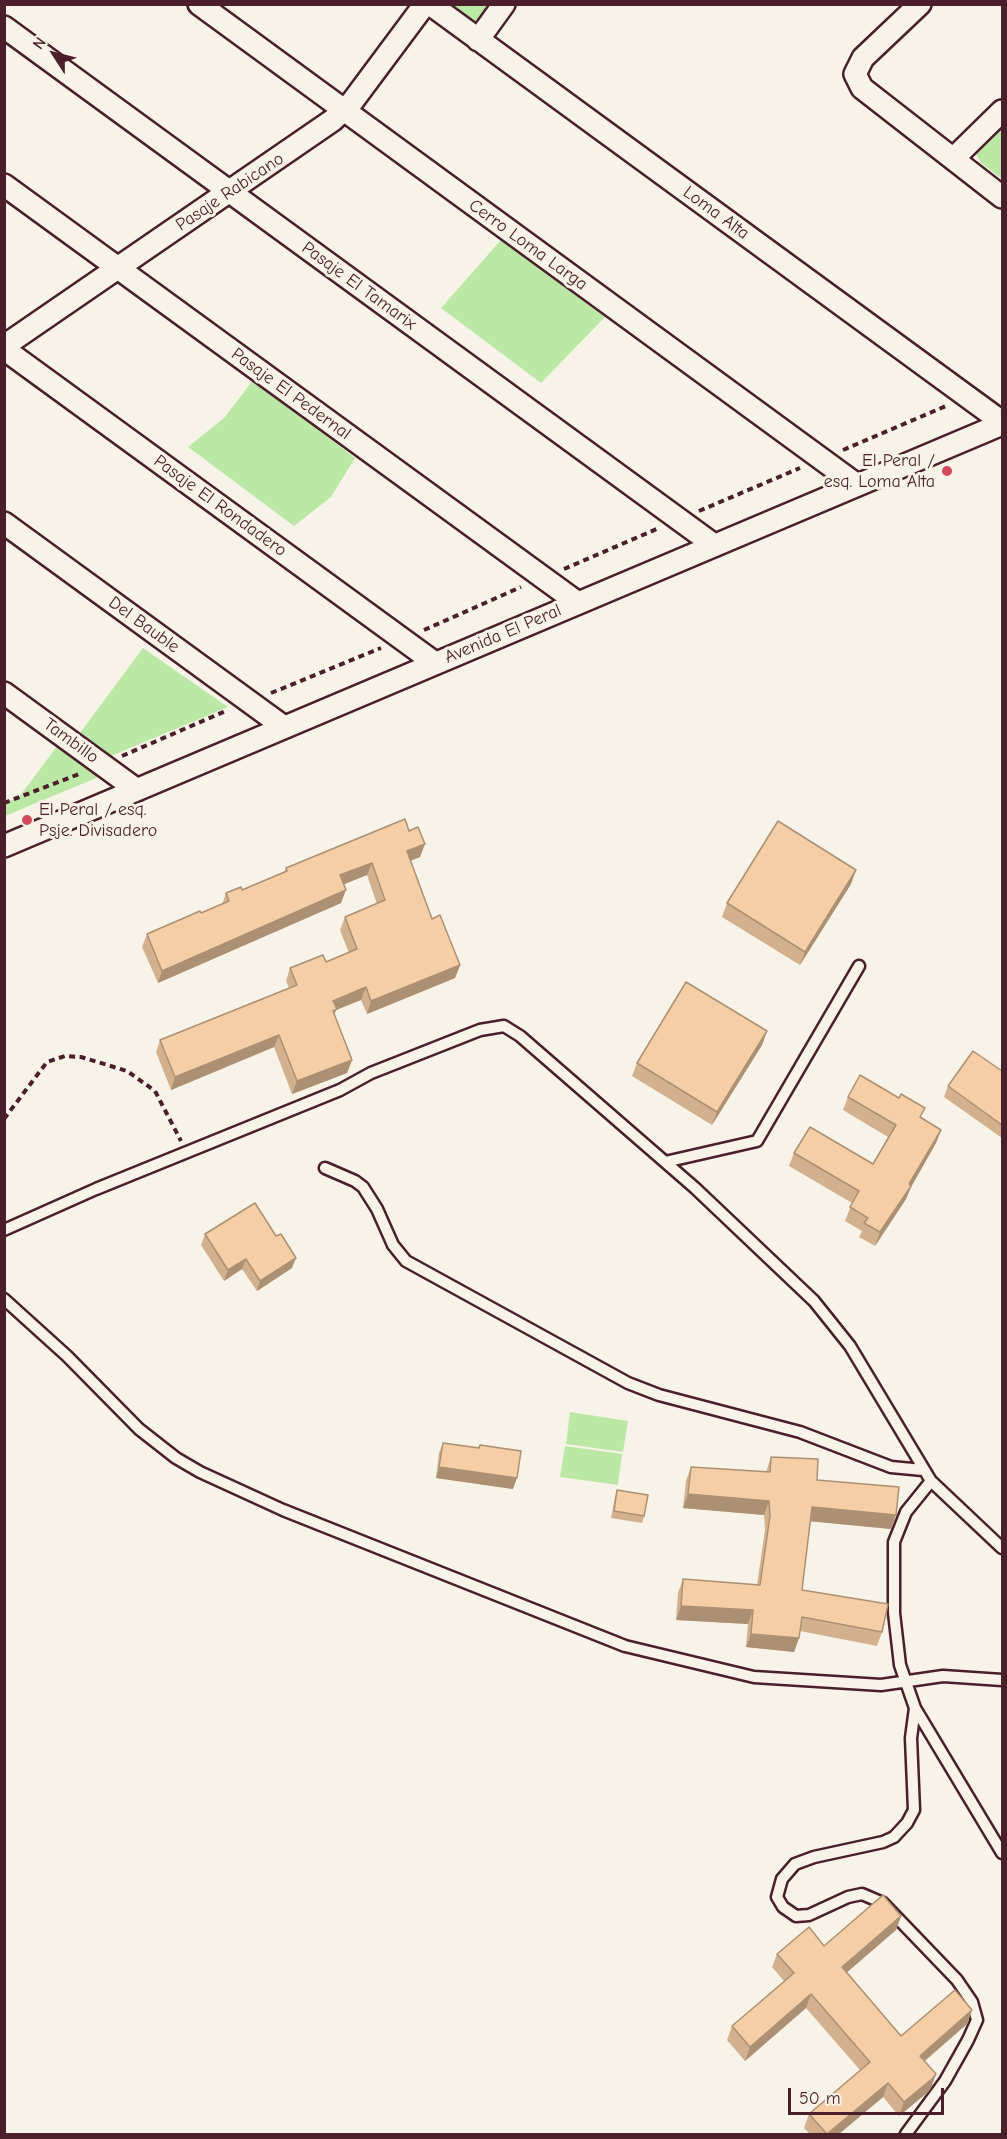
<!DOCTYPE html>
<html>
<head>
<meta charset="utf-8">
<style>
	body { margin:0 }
	#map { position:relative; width:1007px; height:2139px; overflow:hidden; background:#f7f3e8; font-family:"Comic Neue",sans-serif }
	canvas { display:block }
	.frame { position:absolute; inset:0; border:6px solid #4a1f2b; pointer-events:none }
	.north { position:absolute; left:24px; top:24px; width:60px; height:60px; -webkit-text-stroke:4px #f7f3e8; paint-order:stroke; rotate:306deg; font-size:16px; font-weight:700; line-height:24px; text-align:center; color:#4a1f2b }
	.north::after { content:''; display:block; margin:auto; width:21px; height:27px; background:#4a1f2b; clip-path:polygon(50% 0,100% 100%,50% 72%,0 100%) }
	.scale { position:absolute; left:788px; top:2088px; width:156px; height:27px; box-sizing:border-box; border:3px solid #4a1f2b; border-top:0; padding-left:8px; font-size:18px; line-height:21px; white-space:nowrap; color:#4a1f2b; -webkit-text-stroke:4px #f7f3e8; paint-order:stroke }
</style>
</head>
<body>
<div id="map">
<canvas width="1007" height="2139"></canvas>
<div class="frame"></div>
<div class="north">N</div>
<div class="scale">50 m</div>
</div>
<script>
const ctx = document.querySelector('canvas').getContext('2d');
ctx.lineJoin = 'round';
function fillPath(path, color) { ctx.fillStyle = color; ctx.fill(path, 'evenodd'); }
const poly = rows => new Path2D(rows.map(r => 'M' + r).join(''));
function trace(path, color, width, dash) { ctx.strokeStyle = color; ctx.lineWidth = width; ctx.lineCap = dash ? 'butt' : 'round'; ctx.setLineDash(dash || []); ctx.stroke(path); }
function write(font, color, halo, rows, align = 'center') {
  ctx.font = font + ' "Comic Neue",sans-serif'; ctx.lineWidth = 6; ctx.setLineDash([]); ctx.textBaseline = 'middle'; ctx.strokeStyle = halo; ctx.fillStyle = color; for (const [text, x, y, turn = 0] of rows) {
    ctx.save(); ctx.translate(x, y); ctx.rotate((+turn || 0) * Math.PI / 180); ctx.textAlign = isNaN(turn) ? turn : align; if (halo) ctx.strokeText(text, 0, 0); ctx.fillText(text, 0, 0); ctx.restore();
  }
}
fillPath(poly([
	[449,5,499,5,481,29],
	[1002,123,1002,179,981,163,976,154,978,147],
	[501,240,605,317,541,383,441,308],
	[253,380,355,458,331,497,294,526,188,447,225,417],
	[143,648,228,707,111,756,80,733],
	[58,745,101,776,5,816,4,803,19,797],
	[570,1412,628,1421,623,1452,566,1444],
	[565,1446,622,1454,618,1485,560,1477]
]), '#bce8a5');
const service = poly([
	[665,1162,757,1141,859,966],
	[325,1168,355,1181,363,1187,377,1209,393,1245,406,1261,628,1383,659,1395,800,1432,891,1467,923,1470],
	[4,1230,96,1189,340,1090,371,1073,480,1030,504,1026,520,1036,695,1188,814,1301,850,1346,931,1481,1002,1548],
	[4,1299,67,1356,139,1429,176,1458,200,1472,283,1510,625,1646,754,1677,881,1685,943,1676,1002,1680],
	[931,1481,906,1512,894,1542,894,1613,900,1665,915,1708,1002,1853],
	[906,2134,945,2081,968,2040,977,2020,972,2002,957,1980,883,1903,862,1894,848,1897,809,1915,796,1916,783,1907,777,1897,782,1879,795,1864,814,1857,883,1842,894,1837,907,1823,914,1810,911,1738,915,1708]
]);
const minor = poly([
	[199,4,857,485],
	[430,4,1002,422],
	[920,4,863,58,855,74,862,88,1002,197],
	[4,27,714,545],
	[478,40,504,4],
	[953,159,1002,111],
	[4,185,578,603],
	[4,346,333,120,352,102,425,4],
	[4,349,435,663],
	[4,523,284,727],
	[4,693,137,790],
	[4,846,1002,424]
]);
trace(service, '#4a1f2b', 15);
trace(minor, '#4a1f2b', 26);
trace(poly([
	[843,450,946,406],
	[699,511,800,468],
	[564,569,659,528],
	[424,630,521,587],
	[271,693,381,648],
	[122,756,228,710],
	[4,803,79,774],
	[4,1119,47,1062,65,1056,81,1057,127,1071,155,1091,181,1141]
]), '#4a1f2b', 4, [6, 4.5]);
trace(service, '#f7f3e8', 10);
trace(minor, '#f7f3e8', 21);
fillPath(poly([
	[409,831,420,857,410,861,432,919,460,965,455,978,367,1014,361,1000,336,1010,334,1015,352,1060,347,1073,292,1094,274,1047,171,1090,156,1052,160,1040,289,988,286,981,290,968,326,962,349,953,340,930,345,917,377,904,367,875,343,884,341,903,158,983,142,947,147,934,222,905,226,893,242,890,284,872,286,868],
	[851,884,800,965,722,917,727,903],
	[767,1031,762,1045,712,1125,632,1076,637,1063],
	[1002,1071,1002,1138,944,1097,948,1086],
	[848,1097,922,1118,941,1130,936,1143,911,1187,906,1199,875,1246,859,1237,862,1231,845,1221,852,1203,789,1166,794,1153,873,1164,888,1137,843,1110],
	[205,1234,292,1268,257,1291,242,1269,224,1281,201,1245],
	[443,1443,479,1448,480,1445,513,1489,436,1478,439,1453],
	[771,1457,817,1480,896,1515,891,1529,810,1521,802,1590,882,1632,877,1646,800,1631,799,1638,794,1652,746,1647,748,1624,676,1620,678,1593,683,1579,757,1585,765,1530,764,1515,683,1508,686,1481,691,1467,766,1472],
	[617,1490,644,1516,642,1523,611,1518,615,1497],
	[901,1916,896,1930,847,1972,901,2036,972,2010,967,2024,925,2061,931,2088,928,2092,899,2116,883,2097,839,2134,810,2134,804,2128,809,2114,860,2070,806,2008,745,2061,727,2040,732,2026,784,1981,772,1967,777,1954,824,1946]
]), '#d3b18e');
fillPath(poly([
	[425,844,420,857,402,864,407,851],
	[372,863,367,875,335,888,340,875],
	[856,870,851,884,800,965,805,952],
	[346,890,341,903,158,983,162,971],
	[460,965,455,978,367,1014,371,1001],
	[366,987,361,1000,336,1010,332,1021,333,1001],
	[767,1031,762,1045,712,1125,717,1112],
	[279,1035,274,1047,171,1090,175,1077],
	[352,1060,347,1073,292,1094,297,1081],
	[941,1130,936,1143,911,1187,906,1199,875,1246,880,1232],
	[296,1258,292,1268,257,1291,260,1281],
	[246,1259,242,1269,224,1281,228,1270],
	[439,1467,517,1478,513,1489,436,1478],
	[688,1494,769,1501,764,1515,683,1508],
	[812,1507,896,1515,891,1529,807,1521],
	[681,1606,753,1610,748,1624,676,1620],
	[751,1634,799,1638,794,1652,746,1647],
	[901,1916,896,1930,837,1981,842,1967],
	[811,1994,806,2008,745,2061,750,2047],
	[972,2010,967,2024,915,2069,920,2056],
	[936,2074,931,2088,928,2092,899,2116,904,2102],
	[888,2083,883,2097,839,2134,828,2134]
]), '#ac9074');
const building = poly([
	[405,819,409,831,418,827,425,844,407,851,432,919,440,915,460,965,371,1001,366,987,333,1001,337,1009,333,1011,352,1060,297,1081,279,1035,175,1077,160,1040,297,985,290,968,323,955,326,962,357,949,345,917,385,900,372,863,340,875,346,890,162,971,147,934,200,911,201,913,229,901,226,893,241,887,242,890,287,871,286,868,405,819],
	[778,821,856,870,805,952,727,903,778,821],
	[686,982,767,1031,717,1112,637,1063,686,982],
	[973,1051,1002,1071,1002,1125,948,1086,973,1051],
	[860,1075,899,1098,901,1094,925,1108,920,1117,941,1130,909,1184,911,1186,880,1232,864,1223,868,1218,850,1207,859,1191,794,1153,810,1127,873,1164,896,1125,848,1097,860,1075],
	[255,1203,276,1236,281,1234,296,1258,260,1281,246,1259,228,1270,205,1234,255,1203],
	[443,1443,479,1448,480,1445,521,1451,517,1478,439,1467,443,1443],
	[771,1457,818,1459,817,1480,899,1487,896,1515,812,1507,802,1590,888,1604,882,1632,802,1617,799,1638,751,1634,753,1610,681,1606,683,1579,760,1585,770,1516,769,1501,688,1494,691,1467,770,1472,771,1457],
	[617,1490,648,1495,644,1516,614,1511,617,1490],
	[883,1895,901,1916,842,1967,901,2036,955,1990,972,2010,920,2056,936,2074,933,2078,904,2102,888,2083,827,2134,809,2114,870,2062,811,1994,750,2047,732,2026,794,1973,777,1954,809,1927,824,1946,883,1895]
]);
fillPath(building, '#f5cea5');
trace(building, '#ac9074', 1.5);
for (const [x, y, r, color] of [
	[947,471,6,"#d1495b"],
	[27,820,6,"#d1495b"]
]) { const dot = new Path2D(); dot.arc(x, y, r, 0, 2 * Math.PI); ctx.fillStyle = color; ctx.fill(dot); trace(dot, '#f7f3e8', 2); }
write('18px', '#4a1f2b', '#f7f3e8', [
	["Pasaje Rabicano",230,192,-34],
	["Loma Alta",716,213,36],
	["Cerro Loma Larga",528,245,36],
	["Pasaje El Tamarix",359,286,36],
	["Pasaje El Pedernal",291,394,36],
	["Pasaje El Rondadero",220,506,36],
	["Del Bauble",144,625,36],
	["Avenida El Peral",503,634,-23],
	["Tambillo",71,741,36]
]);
write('18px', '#4a1f2b', '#f7f3e8', [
	["El Peral /",935,461],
	["esq. Loma Alta",935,482],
	["El Peral / esq.",39,810,"left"],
	["Psje. Divisadero",39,831,"left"]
], 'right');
</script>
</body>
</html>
